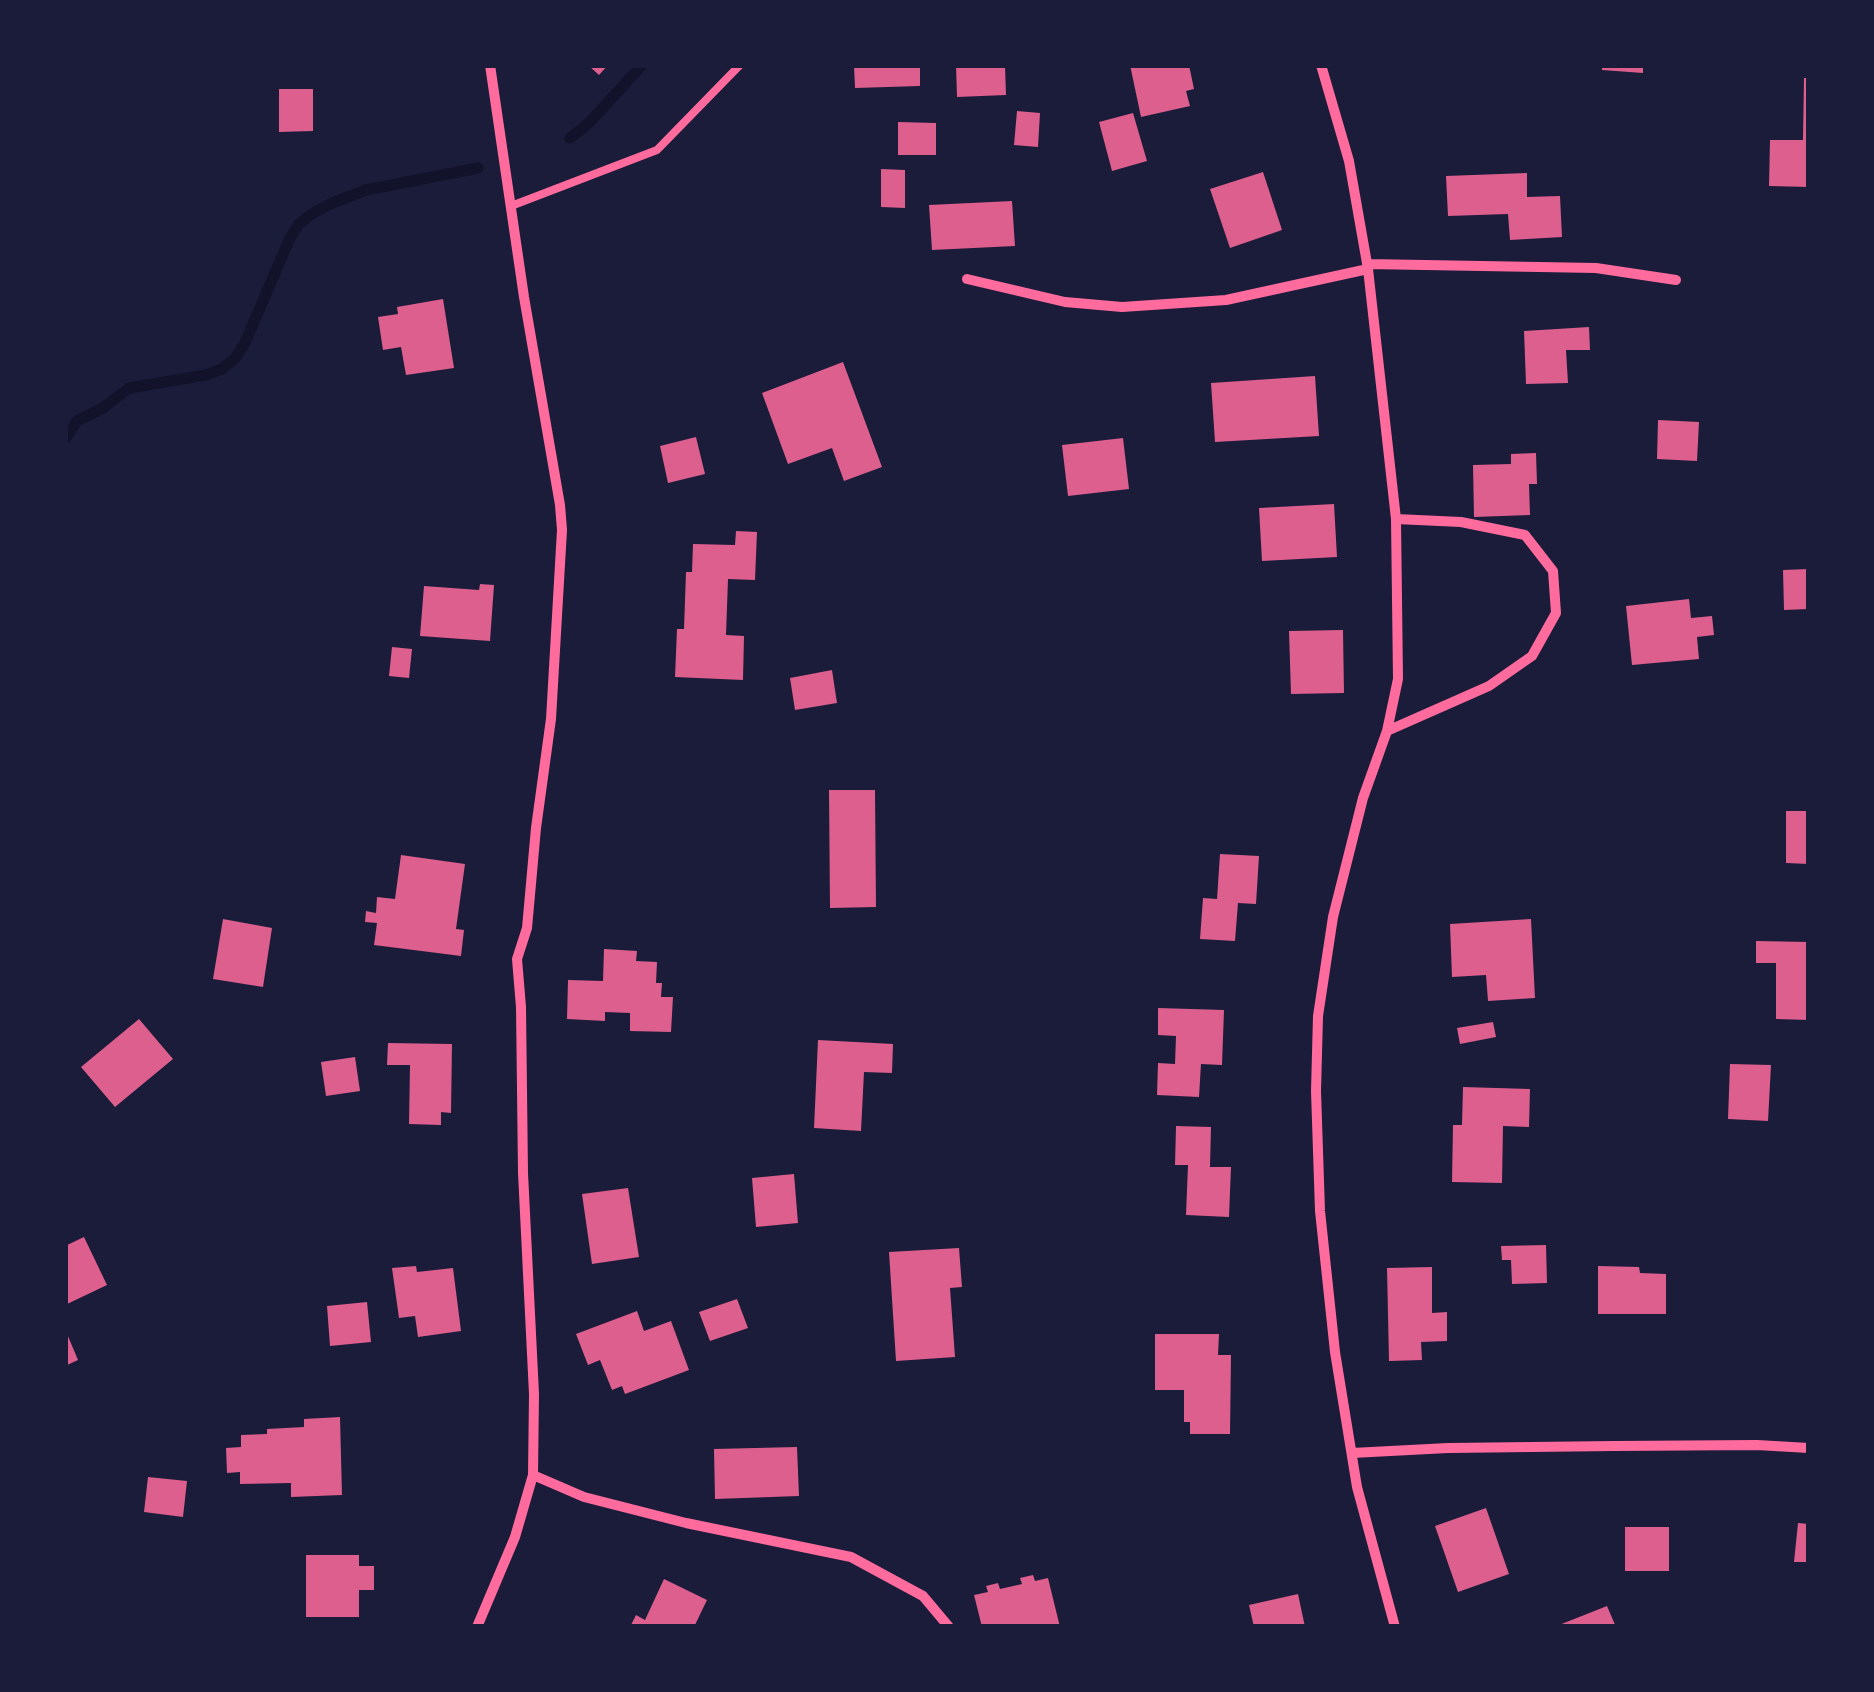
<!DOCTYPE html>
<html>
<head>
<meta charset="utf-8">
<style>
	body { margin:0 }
	#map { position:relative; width:1874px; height:1692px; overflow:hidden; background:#1b1b3a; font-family:Montserrat,sans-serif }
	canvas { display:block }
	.frame { position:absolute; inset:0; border:68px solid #1b1b3a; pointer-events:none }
</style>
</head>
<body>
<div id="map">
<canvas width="1874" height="1692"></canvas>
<div class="frame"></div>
</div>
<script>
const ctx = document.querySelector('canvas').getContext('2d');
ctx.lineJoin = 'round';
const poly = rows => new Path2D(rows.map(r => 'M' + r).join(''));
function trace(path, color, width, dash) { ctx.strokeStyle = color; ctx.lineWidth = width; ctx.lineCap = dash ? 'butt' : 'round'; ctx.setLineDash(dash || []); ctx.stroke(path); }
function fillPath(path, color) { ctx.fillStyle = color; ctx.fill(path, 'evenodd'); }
trace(poly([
	[570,138,590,122,642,65],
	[65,439,77,421,103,408,129,388,206,375,222,369,235,358,244,345,290,238,299,224,312,214,330,204,366,190,478,168]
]), '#12122b', 11);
fillPath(poly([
	[588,65,608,65,599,75],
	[854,65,920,65,920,86,855,88],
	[956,65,1005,65,1006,95,957,97],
	[1130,65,1189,65,1194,89,1186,91,1190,106,1141,117],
	[1602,65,1643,65,1643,73,1602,70],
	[1804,78,1809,78,1809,187,1769,186,1770,140,1803,140],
	[279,89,313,89,313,131,279,132],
	[1017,111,1040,113,1038,147,1014,145],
	[1133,113,1147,161,1112,171,1099,122],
	[898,122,936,123,936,155,898,155],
	[881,169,905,170,905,208,881,207],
	[1263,172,1282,230,1230,248,1210,189],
	[1527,173,1527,197,1560,196,1562,237,1510,240,1508,214,1448,216,1446,176],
	[1012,201,1015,246,932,250,929,205],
	[443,299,454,368,406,375,401,347,383,350,378,317,398,314,397,307],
	[1589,327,1590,350,1566,350,1568,383,1526,384,1524,331],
	[843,362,882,467,844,481,832,448,788,464,762,393],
	[1315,376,1319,436,1215,442,1211,383],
	[1658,420,1699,422,1697,461,1657,459],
	[696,437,705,474,668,483,660,446],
	[1123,438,1129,489,1068,496,1062,445],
	[1536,453,1537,484,1529,484,1530,515,1474,517,1473,465,1511,464,1511,454],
	[1334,504,1337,557,1262,561,1259,508],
	[736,531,757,532,755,580,728,579,726,635,744,636,743,680,675,677,677,629,684,629,686,572,692,572,693,544,735,545],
	[1809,569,1809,609,1784,610,1783,570],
	[480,584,494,585,490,641,420,636,424,586,479,590],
	[1689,599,1691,618,1712,616,1714,635,1697,637,1699,659,1632,665,1626,606],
	[1343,630,1344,693,1291,694,1289,631],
	[392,647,412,649,409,678,389,676],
	[832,670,837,703,795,710,790,678],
	[829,790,875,790,876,907,830,908],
	[1786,811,1809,811,1809,864,1786,863],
	[1220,854,1259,856,1256,904,1238,903,1235,941,1200,939,1203,898,1217,899],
	[401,855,465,864,456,929,464,930,461,956,374,945,377,923,365,922,366,911,376,913,377,897,395,899],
	[223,919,272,928,263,987,213,979],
	[1531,919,1535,998,1488,1001,1486,975,1452,977,1450,924],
	[1756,941,1809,942,1809,1020,1776,1019,1776,963,1756,963],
	[604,949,637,951,636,961,657,962,656,983,662,983,661,997,673,997,671,1032,630,1031,630,1013,605,1012,605,1021,567,1019,568,980,603,981],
	[1158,1008,1224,1010,1222,1065,1201,1064,1199,1097,1157,1095,1158,1063,1175,1064,1176,1036,1158,1035],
	[139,1019,173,1059,115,1107,81,1067],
	[1493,1022,1496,1037,1460,1044,1457,1028],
	[818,1040,893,1044,892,1073,864,1072,861,1131,814,1128],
	[388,1043,452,1044,451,1113,441,1112,441,1125,409,1124,410,1065,387,1065],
	[355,1057,360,1091,326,1096,321,1062],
	[1730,1064,1771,1065,1768,1121,1728,1119],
	[1463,1087,1530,1089,1529,1127,1503,1126,1502,1183,1452,1182,1453,1125,1462,1125],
	[1176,1126,1211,1127,1210,1167,1231,1167,1229,1217,1186,1215,1188,1165,1175,1165],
	[794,1174,798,1223,756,1227,752,1178],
	[628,1188,639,1257,592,1264,582,1194],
	[84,1237,107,1285,65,1305,65,1246],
	[1546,1245,1547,1283,1512,1284,1511,1260,1502,1260,1501,1246],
	[959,1248,962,1287,950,1288,955,1357,896,1361,889,1252],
	[416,1266,417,1272,453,1268,461,1331,418,1337,415,1316,399,1318,392,1268],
	[1598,1266,1639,1267,1640,1273,1666,1274,1666,1314,1598,1314],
	[1432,1267,1432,1313,1447,1312,1447,1341,1421,1342,1422,1360,1389,1361,1387,1268],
	[737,1299,748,1328,710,1341,699,1312],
	[367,1302,371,1342,330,1346,327,1306],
	[637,1311,644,1331,671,1321,689,1370,625,1394,622,1386,612,1390,600,1360,588,1365,576,1334],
	[65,1329,78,1360,65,1366],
	[1155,1334,1219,1334,1218,1355,1231,1355,1230,1434,1190,1434,1190,1422,1184,1422,1184,1390,1155,1390],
	[340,1417,342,1495,291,1497,291,1483,240,1484,240,1472,227,1473,226,1448,241,1447,241,1435,267,1434,267,1429,304,1427,304,1419],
	[797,1447,799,1496,715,1499,714,1449],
	[148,1477,187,1481,183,1517,144,1512],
	[1486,1508,1509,1574,1458,1592,1435,1526],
	[1798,1523,1809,1524,1809,1562,1794,1562],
	[1625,1527,1669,1527,1669,1571,1625,1571],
	[306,1555,359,1555,359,1566,374,1566,374,1590,359,1590,359,1617,306,1617],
	[1033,1575,1035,1581,1048,1578,1060,1627,982,1627,974,1595,988,1592,986,1586,998,1583,1000,1589,1022,1584,1020,1578],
	[664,1579,707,1600,694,1627,630,1627,636,1615,645,1620],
	[1298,1594,1305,1627,1254,1627,1249,1605],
	[1607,1606,1616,1627,1554,1627]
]), '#dd5f8e');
trace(poly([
	[511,206,657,150,740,65]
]), '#ff6b9d', 8);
trace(poly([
	[1321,65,1349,161,1368,269,1396,519,1398,679,1387,731,1363,798,1333,917,1318,1016,1316,1091,1320,1211,1335,1352,1357,1487,1395,1627],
	[1367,264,1596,268,1676,280],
	[967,279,1065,302,1122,307,1226,300,1368,269],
	[1387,731,1489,686,1532,656,1556,613,1553,571,1525,535,1461,522,1396,519],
	[1352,1453,1448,1448,1614,1446,1757,1445,1809,1448],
	[533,1475,584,1497,686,1523,851,1557,923,1596,949,1627],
	[477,1627,515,1537,533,1475,534,1394,523,1173,521,1007,517,959,527,928,536,828,551,719,562,530,560,505,524,297,490,65]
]), '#ff6b9d', 10);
</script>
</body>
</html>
